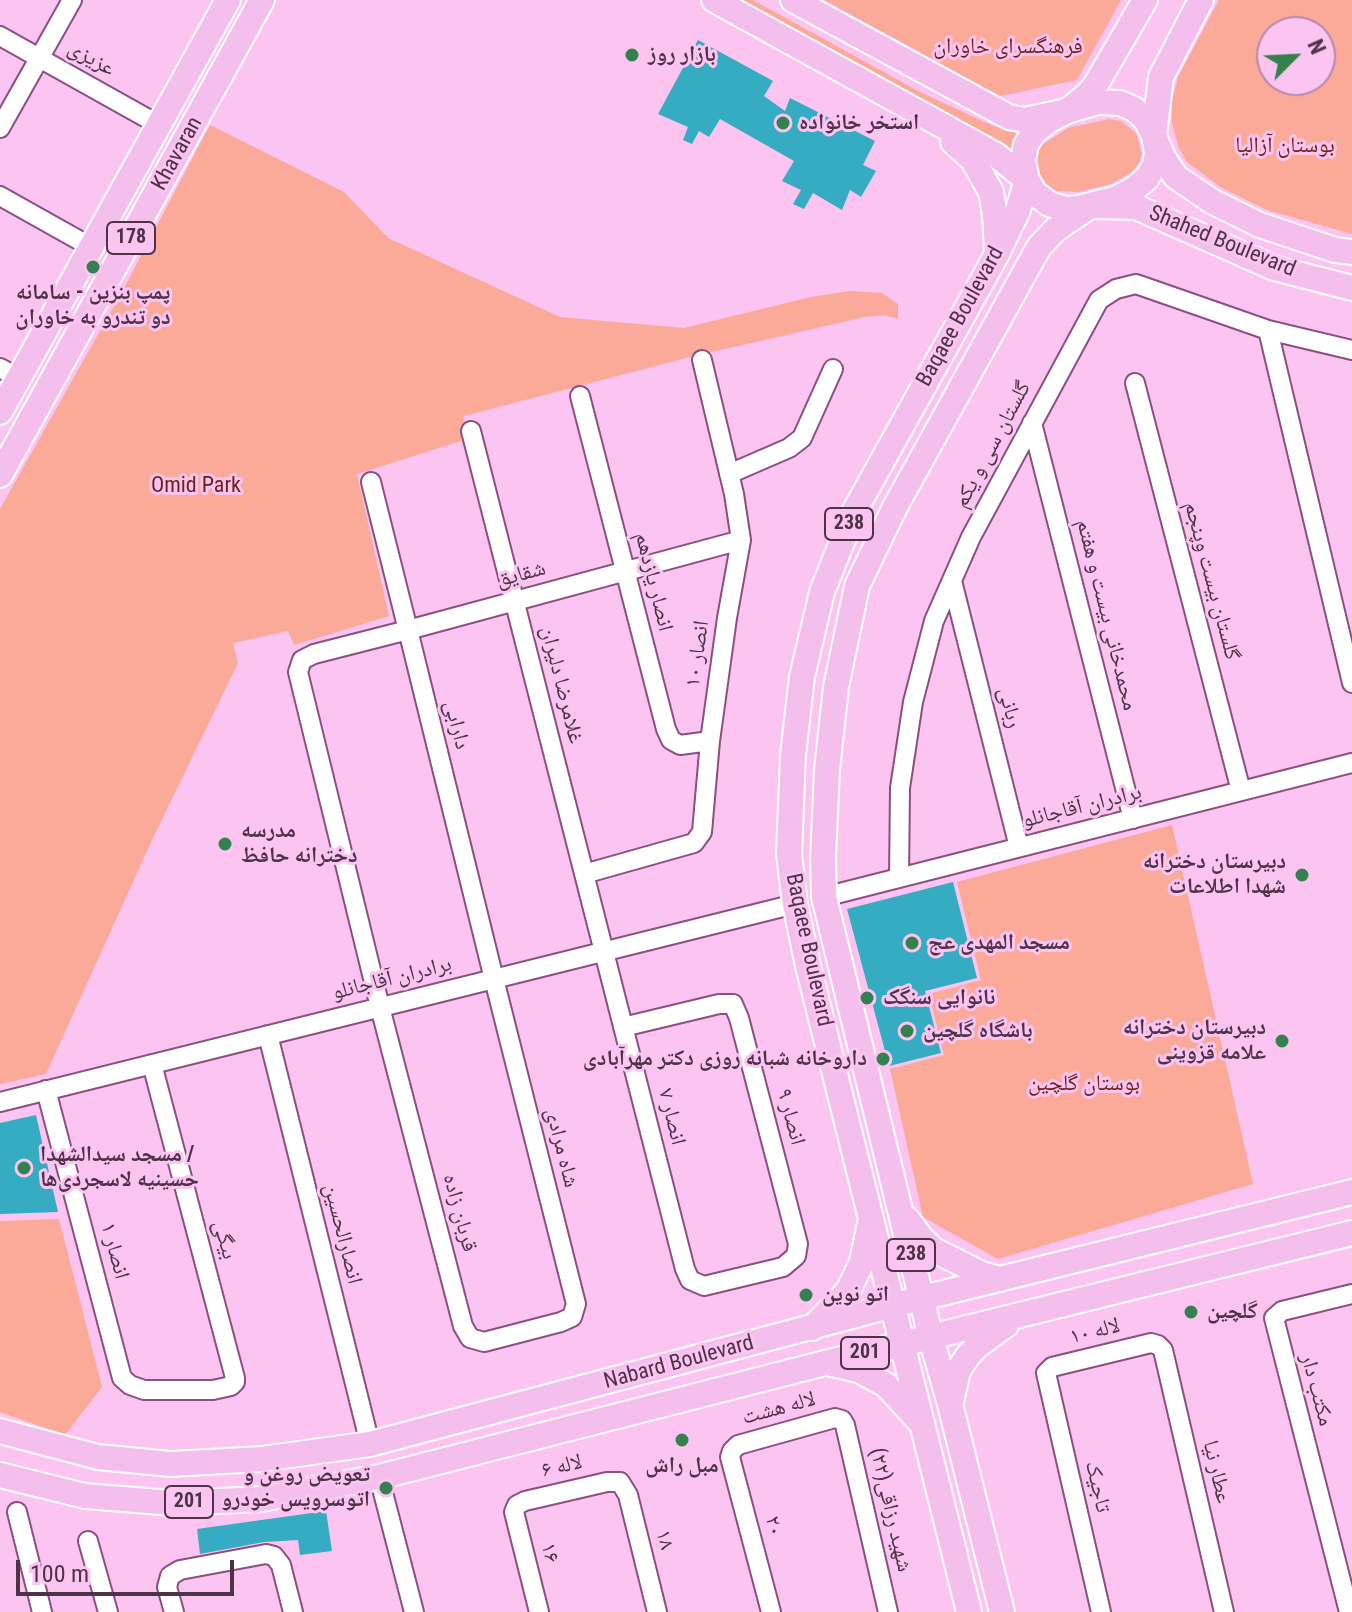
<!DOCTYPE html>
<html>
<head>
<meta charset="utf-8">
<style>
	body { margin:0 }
	#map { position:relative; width:1352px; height:1612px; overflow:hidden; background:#fbc4f1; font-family:"Roboto Condensed",sans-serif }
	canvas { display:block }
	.north { position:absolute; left:1256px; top:16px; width:80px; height:80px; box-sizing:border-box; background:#fbc4f1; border:2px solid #b58aad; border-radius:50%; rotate:66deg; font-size:22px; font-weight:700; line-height:32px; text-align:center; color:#4d3248 }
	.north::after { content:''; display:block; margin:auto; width:28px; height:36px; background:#34804f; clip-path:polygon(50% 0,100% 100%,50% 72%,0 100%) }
	.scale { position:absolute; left:16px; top:1560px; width:218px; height:36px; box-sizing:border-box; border:4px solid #4d3248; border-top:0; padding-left:10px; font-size:24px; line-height:28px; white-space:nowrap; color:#4d3248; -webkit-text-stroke:6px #fbc4f1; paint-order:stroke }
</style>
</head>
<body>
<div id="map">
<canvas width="1352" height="1612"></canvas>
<div class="north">N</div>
<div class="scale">100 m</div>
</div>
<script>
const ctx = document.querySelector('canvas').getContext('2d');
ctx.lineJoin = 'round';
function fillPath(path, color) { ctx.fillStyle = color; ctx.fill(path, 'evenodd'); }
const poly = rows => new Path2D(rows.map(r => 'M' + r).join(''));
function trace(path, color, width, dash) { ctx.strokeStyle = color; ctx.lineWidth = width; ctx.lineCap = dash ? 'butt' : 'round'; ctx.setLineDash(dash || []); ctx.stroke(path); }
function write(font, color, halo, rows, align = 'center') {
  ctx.font = font + ' "Roboto Condensed","Noto Naskh Arabic",sans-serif'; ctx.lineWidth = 6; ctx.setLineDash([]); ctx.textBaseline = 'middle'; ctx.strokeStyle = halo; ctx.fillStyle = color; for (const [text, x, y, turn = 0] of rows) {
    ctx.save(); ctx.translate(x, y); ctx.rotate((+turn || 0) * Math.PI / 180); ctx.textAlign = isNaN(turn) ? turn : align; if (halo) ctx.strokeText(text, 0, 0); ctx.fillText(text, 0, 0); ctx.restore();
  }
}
fillPath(poly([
	[733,0,753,0,918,91,993,126,1025,133,1016,156],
	[824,0,1121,0,1077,80,1000,96],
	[1219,0,1352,0,1352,234,1267,210,1220,187,1187,162,1179,148,1172,123,1172,101,1178,77],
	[1272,32,1320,32,1320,80,1272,80],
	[1109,119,1121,121,1136,133,1142,154,1139,163,1132,172,1111,184,1078,192,1057,191,1046,184,1036,168,1037,152,1042,145,1068,128],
	[210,125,344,192,388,238,560,317,684,328,811,297,849,291,882,293,898,304,898,319,885,315,865,317,690,357,464,416,461,441,357,474,389,616,294,645,288,631,233,643,238,663,152,840,46,1074,0,1084,0,509,123,290],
	[1172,825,1253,1184,998,1259,923,1217,890,1069,944,1055,929,994,981,980,957,882],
	[59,1219,102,1387,65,1435,0,1412,0,1221]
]), '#fba998');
fillPath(poly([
	[698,40,773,81,764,96,785,111,790,98,875,141,863,165,876,171,861,197,850,190,842,210,813,193,804,209,793,204,801,190,782,181,794,161,720,119,709,137,699,131,692,144,683,140,688,127,658,114],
	[953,882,977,978,925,991,941,1053,889,1066,847,909],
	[36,1115,58,1212,0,1214,0,1123],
	[326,1511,332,1551,300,1555,298,1540,264,1542,200,1554,197,1529]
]), '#35acc1');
const minor = poly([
	[0,36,159,125],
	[0,128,72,0],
	[0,196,91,247],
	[1268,330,1352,683],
	[0,368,19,378],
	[1135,383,1241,791],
	[580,396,666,729,671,740,680,745,710,741],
	[1032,423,1133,819],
	[471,431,685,1269,690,1280,704,1286,783,1267,796,1256,798,1244,739,1018,733,1004,719,1004,623,1027],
	[729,474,789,448,802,438,833,369],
	[371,482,408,630,494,979,576,1304,572,1317,561,1322,484,1342,470,1338,463,1326,380,1007,298,672,302,660,314,654,408,630,741,540],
	[952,581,1019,847],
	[584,874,694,843,702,832,710,741,727,618,741,540,734,494,702,360],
	[899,878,900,788,913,702,934,621,971,537,1099,300,1116,289,1136,284,1268,330,1352,350],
	[824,897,1352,763],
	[268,1035,370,1444],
	[46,1090,122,1378,130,1385,144,1390,213,1390,231,1386,235,1382,235,1378,152,1064],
	[0,1102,795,904],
	[379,1477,414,1612],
	[17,1512,42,1612],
	[88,1541,108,1612],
	[174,1612,167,1587,170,1576,180,1570,266,1554,274,1556,281,1565,293,1612],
	[539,1612,514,1512,517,1505,525,1501,607,1482,620,1482,628,1495,657,1612],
	[771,1612,730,1457,732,1451,738,1445,835,1418,842,1420,845,1425,888,1612],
	[1101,1612,1046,1373,1052,1367,1151,1343,1158,1345,1163,1350,1224,1612],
	[1349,1612,1274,1318,1282,1311,1352,1294]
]);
const major = poly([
	[714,0,996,155,1027,180,1018,210,997,254,854,512,822,592,802,677,793,755,789,854,795,904,808,966,969,1612],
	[793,0,1009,117,1024,120,1067,111,1087,95,1095,86,1145,0],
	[1201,0,1161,77,1154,136,1163,157,1176,177,1213,202,1260,225,1335,250,1352,252],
	[1098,102,1120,103,1134,109,1146,120,1154,136,1157,153,1155,165,1147,178,1134,189,1117,198,1078,208,1066,209,1049,204,1035,193,1027,180,1023,160,1026,145,1033,133,1050,120,1067,111,1098,102],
	[953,142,973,160,991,192,995,215,997,250],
	[0,412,228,0],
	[0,475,262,0],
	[907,1219,922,1239,934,1250,982,1274,1000,1279],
	[812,1328,848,1291,862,1262,870,1223],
	[832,1364,858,1370,886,1385,919,1421],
	[951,1402,958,1371,967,1357,977,1346,1006,1325],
	[0,1431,98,1457,171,1464,262,1459,370,1444,894,1305,1352,1192],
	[0,1475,85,1496,173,1503,262,1499,379,1477,825,1363,1352,1233],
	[1002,1612,950,1404,931,1338,824,897,823,858,827,770,836,687,857,586,895,507,1039,247,1055,230,1090,206,1136,207,1274,268,1352,288]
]);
trace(minor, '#8b4f82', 22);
trace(major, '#fff', 28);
trace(minor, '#fff', 18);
trace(major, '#f4bfec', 24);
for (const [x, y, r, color] of [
	[632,55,8,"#34804f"],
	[783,123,8,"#34804f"],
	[93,267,8,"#34804f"],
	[225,844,8,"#34804f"],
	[1302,875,8,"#34804f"],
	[912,943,8,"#34804f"],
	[867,998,8,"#34804f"],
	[907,1031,8,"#34804f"],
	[1282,1041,8,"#34804f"],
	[883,1059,8,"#34804f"],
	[24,1168,8,"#34804f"],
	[806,1295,8,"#34804f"],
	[1191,1312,8,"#34804f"],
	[682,1440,8,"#34804f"],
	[386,1488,8,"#34804f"]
]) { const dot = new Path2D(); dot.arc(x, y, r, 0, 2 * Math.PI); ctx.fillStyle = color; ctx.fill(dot); trace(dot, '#fbc4f1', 3); }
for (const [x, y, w] of [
	[131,238,48],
	[849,524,48],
	[911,1255,48],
	[865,1353,48],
	[189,1502,48]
]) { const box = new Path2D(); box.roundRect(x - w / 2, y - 16, w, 32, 6); ctx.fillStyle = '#fbc4f1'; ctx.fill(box); trace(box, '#4d3248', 2); }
write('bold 20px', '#4d3248', null, [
	["178",131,238],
	["238",849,524],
	["238",911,1255],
	["201",865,1353],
	["201",189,1502]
]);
write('22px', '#6e2114', '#fbc4f1', [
	["فرهنگسرای خاوران",1008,47],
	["بوستان آزالیا",1285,146],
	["Omid Park",196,486],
	["بوستان گلچین",1084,1084]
]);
write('bold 22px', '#4d3248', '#fbc4f1', [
	["بازار روز",648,55],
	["استخر خانواده",799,123],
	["پمپ بنزین - سامانه",93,293,"center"],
	["دو تندرو به خاوران",93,318,"center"],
	["مدرسه",241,831],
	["دخترانه حافظ",241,856],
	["دبیرستان دخترانه",1286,862,"right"],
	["شهدا اطلاعات",1286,887,"right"],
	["مسجد المهدی عج",928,943],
	["نانوایی سنگک",883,998],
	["دبیرستان دخترانه",1266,1028,"right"],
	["علامه قزوینی",1266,1053,"right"],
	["باشگاه گلچین",923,1031],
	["داروخانه شبانه روزی دکتر مهرآبادی",867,1059,"right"],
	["مسجد سیدالشهدا /",40,1155],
	["حسینیه لاسجردی‌ها",40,1180],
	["اتو نوین",822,1295],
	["گلچین",1207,1312],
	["مبل راش",682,1466,"center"],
	["تعویض روغن و",370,1475,"right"],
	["اتوسرویس خودرو",370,1500,"right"]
], 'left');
write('22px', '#4d3248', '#fbc4f1', [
	["عزیزی",91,59,29],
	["Khavaran",178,154,-61],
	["Shahed Boulevard",1222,242,22],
	["Baqaee Boulevard",961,317,-61],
	["گلستان سی و یکم",993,445,-62],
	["شقایق",521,575,-15],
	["گلستان بیست وپنجم",1211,581,75],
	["انصار یازدهم",653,582,76],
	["محمدخانی بیست و هفتم",1106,615,76],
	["انصار ۱۰",698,654,-82],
	["غلامرضا دلیران",561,685,76],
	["ربانی",1009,708,76],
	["دارابی",456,725,76],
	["برادران آقاجانلو",1082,807,-14],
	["Baqaee Boulevard",808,950,78],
	["برادران آقاجانلو",392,979,-14],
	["انصار ۷",671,1117,76],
	["انصار ۹",790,1117,75],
	["شاه مرادی",561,1148,76],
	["قربان زاده",459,1213,75],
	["انصارالحسین",342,1234,76],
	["بیگی",224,1240,75],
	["انصار ۱",114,1251,75],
	["لاله ۱۰",1095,1332,-14],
	["Nabard Boulevard",679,1363,-15],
	["مکتب دار",1316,1390,75],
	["لاله هشت",779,1409,-15],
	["لاله ۶",562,1467,-13],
	["عطار نیا",1216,1472,77],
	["تاجیک",1097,1487,77],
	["شهید رزاقی(۲۲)",890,1510,77],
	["۲۰",773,1526,75],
	["۱۸",664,1540,76],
	["۱۶",549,1553,76]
]);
</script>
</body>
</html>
